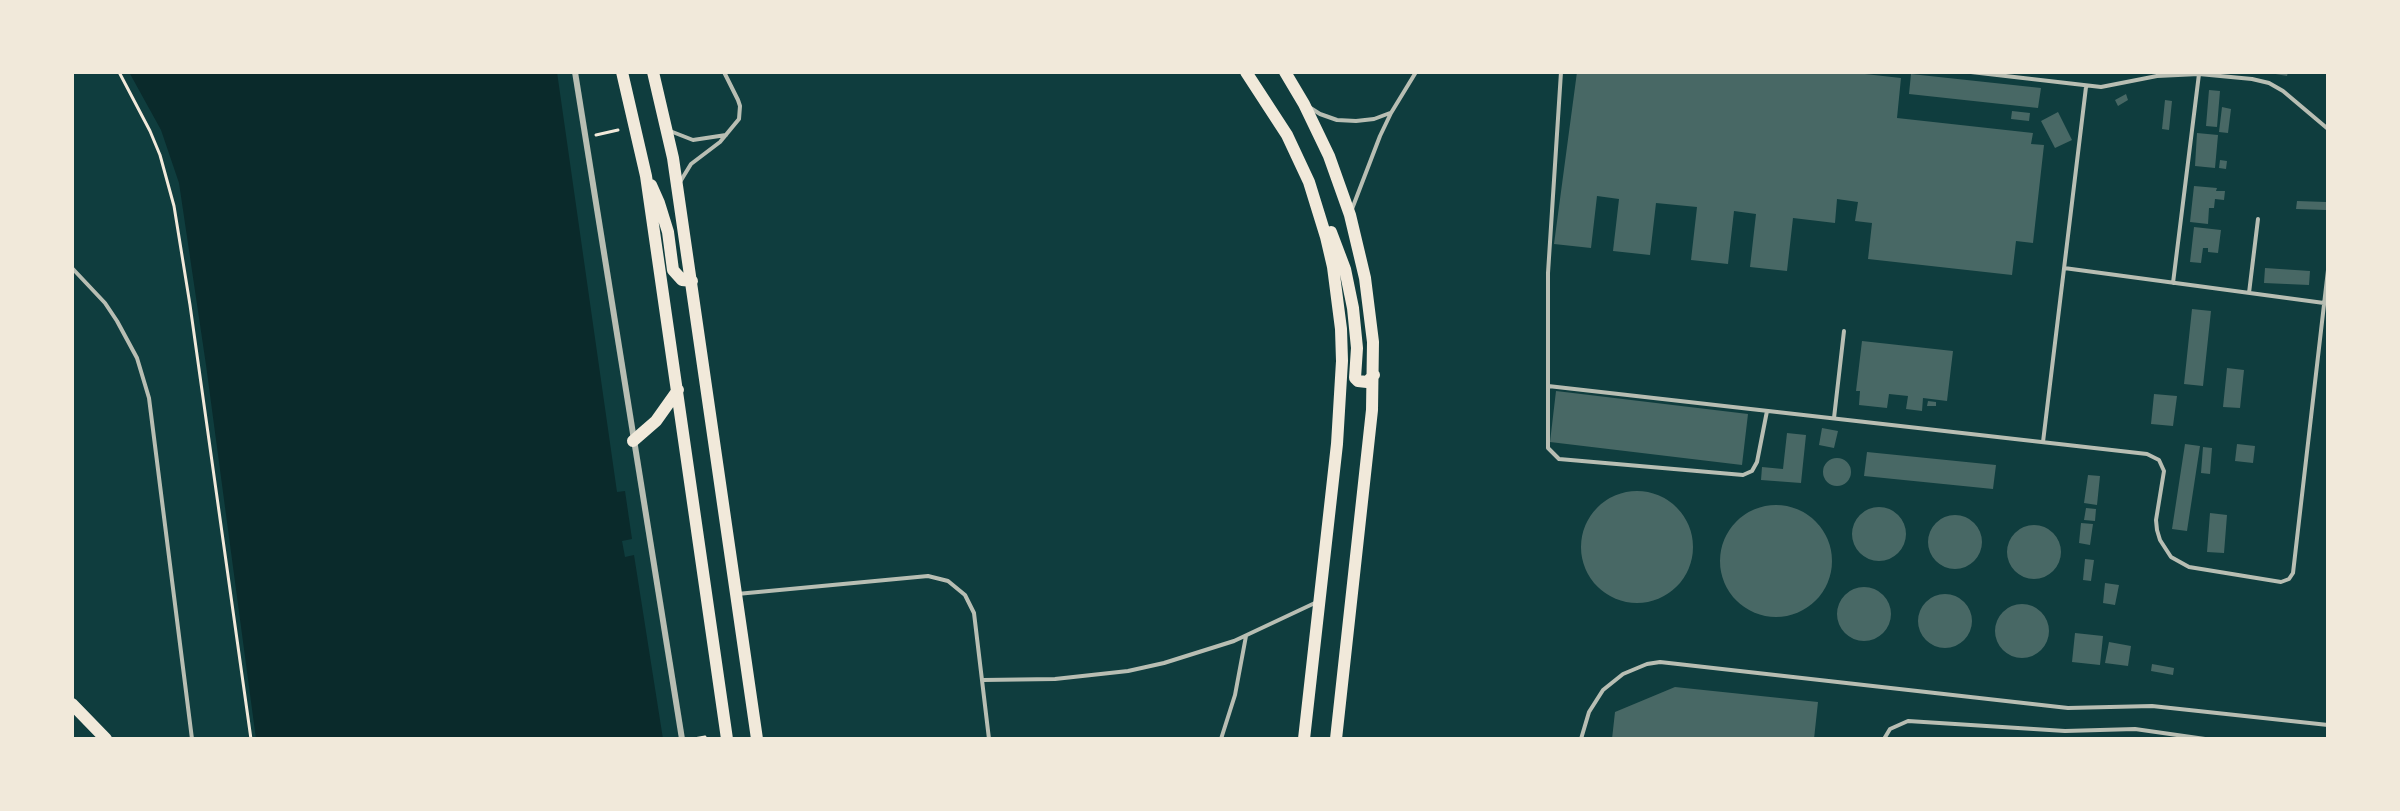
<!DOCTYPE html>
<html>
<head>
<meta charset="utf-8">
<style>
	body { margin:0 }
	#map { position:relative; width:2400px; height:811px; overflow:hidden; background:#0f3d3e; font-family:"Sofia Sans Condensed",sans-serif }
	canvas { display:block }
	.frame { position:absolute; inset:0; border:74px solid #f1e9da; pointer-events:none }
</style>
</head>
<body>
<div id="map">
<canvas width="2400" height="811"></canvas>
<div class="frame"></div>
</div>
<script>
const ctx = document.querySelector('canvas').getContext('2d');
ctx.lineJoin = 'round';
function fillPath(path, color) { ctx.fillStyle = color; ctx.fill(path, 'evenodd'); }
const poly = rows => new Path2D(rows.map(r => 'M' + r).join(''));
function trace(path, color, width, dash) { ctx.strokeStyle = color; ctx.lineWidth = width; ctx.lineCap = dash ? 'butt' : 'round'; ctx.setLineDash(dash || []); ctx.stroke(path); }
fillPath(poly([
	[129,72,557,72,617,492,625,491,632,539,622,541,625,557,634,555,663,739,256,739,206,365,179,183,161,130]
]), '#0a2a2b');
fillPath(poly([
	[1577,72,1847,72,1901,78,1897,118,2033,133,2031,144,2044,145,2033,243,2016,241,2012,275,1868,259,1872,223,1855,221,1858,202,1837,199,1835,223,1793,218,1787,271,1750,267,1756,214,1734,211,1728,264,1691,260,1697,207,1656,203,1650,255,1613,251,1619,199,1597,196,1591,248,1554,244],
	[2264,72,2288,72,2287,76],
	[1911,74,2041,88,2038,108,1909,94],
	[2209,90,2220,91,2217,127,2206,126],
	[2126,94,2128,100,2118,106,2115,100],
	[2165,100,2172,101,2169,130,2162,129],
	[2222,107,2231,109,2228,133,2219,132],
	[2012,111,2030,113,2029,121,2011,119],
	[2058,112,2072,140,2055,148,2041,121],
	[2197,133,2218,135,2215,168,2195,166],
	[2220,160,2227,161,2226,169,2219,168],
	[2194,186,2217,188,2216,191,2225,191,2224,200,2215,199,2214,208,2209,208,2208,224,2190,222],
	[2297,201,2326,202,2326,210,2296,209],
	[2194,227,2221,230,2218,253,2208,252,2208,248,2203,248,2201,263,2190,262],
	[2265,268,2310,271,2309,285,2264,283],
	[2192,309,2211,311,2203,386,2184,384],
	[1862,341,1953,351,1947,401,1923,398,1922,411,1906,409,1908,396,1889,394,1887,408,1859,405,1860,391,1856,391],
	[2227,368,2244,370,2240,408,2223,407],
	[1556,391,1748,414,1742,465,1550,442],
	[2154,394,2177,396,2173,426,2151,424],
	[1928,401,1936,402,1936,406,1927,406],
	[1822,428,1838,431,1834,448,1819,445],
	[1787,433,1806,435,1801,483,1761,480,1762,467,1783,469],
	[2185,444,2200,446,2187,531,2172,529],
	[2237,444,2255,446,2253,463,2235,461],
	[2203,447,2212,448,2210,474,2201,473],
	[1867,452,1996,465,1993,489,1864,476],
	'1823 472a14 14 0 1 1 28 0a14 14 0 1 1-28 0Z',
	[2088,475,2100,476,2097,505,2084,503],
	'1581 547a56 56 0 1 1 112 0a56 56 0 1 1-112 0Z',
	'1720 561a56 56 0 1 1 112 0a56 56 0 1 1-112 0Z',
	'1852 534a27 27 0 1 1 54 0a27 27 0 1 1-54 0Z',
	[2086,508,2096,509,2095,521,2084,520],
	[2210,513,2227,515,2224,553,2207,552],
	'1928 542a27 27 0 1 1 54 0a27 27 0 1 1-54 0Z',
	[2081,523,2093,524,2090,545,2079,543],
	'2007 552a27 27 0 1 1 54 0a27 27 0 1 1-54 0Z',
	[2085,559,2094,560,2091,581,2083,580],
	[2105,583,2119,585,2115,605,2103,603],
	'1837 614a27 27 0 1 1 54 0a27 27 0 1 1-54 0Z',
	'1918 621a27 27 0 1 1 54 0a27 27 0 1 1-54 0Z',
	'1995 631a27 27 0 1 1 54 0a27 27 0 1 1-54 0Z',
	[2075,633,2103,636,2100,665,2072,662],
	[2109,642,2131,646,2128,666,2105,663],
	[2152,664,2174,668,2173,675,2151,671],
	[1675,687,1818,702,1814,739,1612,739,1615,712]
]), '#486865');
trace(poly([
	[119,72,150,131,160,155,174,206,190,305,251,739],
	[596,135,618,130],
	[694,739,705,737]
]), '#f1e9da', 3);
trace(poly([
	[1561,72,1548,273,1548,448,1559,459,1743,475,1752,471,1757,462,1767,411],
	[1971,72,2101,87,2157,76,2199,74,2252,79,2269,83,2283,91,2328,129],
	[1309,107,1320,114,1337,120,1356,121,1374,119,1390,113],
	[670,131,693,140,726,135],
	[680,182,691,164,720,142,739,119,740,106,738,100,724,72],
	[1352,209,1380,136,1391,113,1416,72],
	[72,268,105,303,117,321,137,358,149,398,192,739],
	[2064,268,2324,303],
	[2173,283,2199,74],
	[2249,293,2258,219],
	[1548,386,2147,454,2159,460,2164,471,2156,520,2157,530,2160,540,2171,557,2189,567,2281,582,2289,579,2293,573,2328,270],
	[1834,418,1844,331],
	[2043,442,2086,87],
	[737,594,928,576,948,581,965,595,974,613,989,739],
	[983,680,1055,679,1128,671,1164,663,1234,641,1317,602],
	[1221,739,1235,695,1246,636],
	[1581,739,1589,712,1603,690,1623,674,1647,664,1660,662,2068,708,2152,706,2328,725],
	[1884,739,1890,729,1908,721,2065,731,2135,729,2205,739]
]), '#b8beb3', 4);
trace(poly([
	[575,72,682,739]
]), '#b8beb3', 6);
trace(poly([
	[622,72,646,176,727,739],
	[653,72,673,158,757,739],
	[1246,72,1287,135,1309,182,1326,237,1333,267,1341,329,1342,361,1337,444,1304,739],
	[1285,72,1304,104,1329,156,1350,215,1365,278,1373,342,1372,410,1336,739],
	[651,185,659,203,668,232,673,270,682,280,692,281],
	[1331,232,1345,269,1353,308,1357,348,1355,378,1358,381,1367,382,1374,375],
	[633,441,656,421,678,390],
	[72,704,106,739]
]), '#f1e9da', 12);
</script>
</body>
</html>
